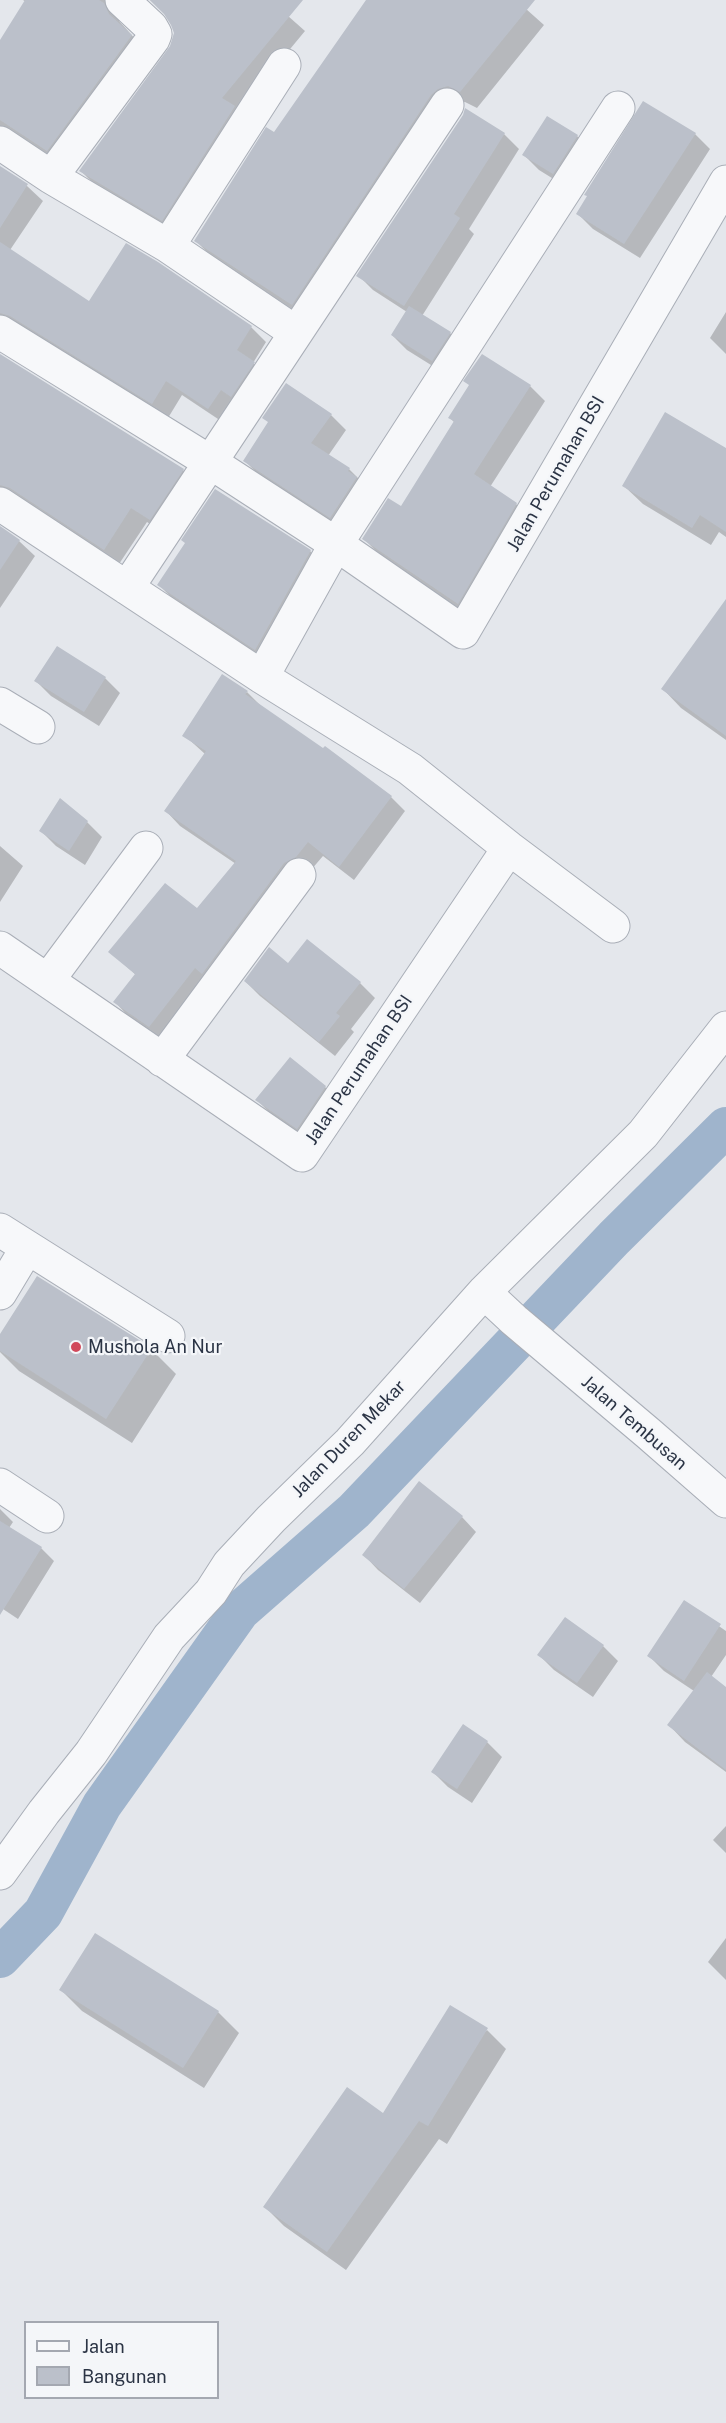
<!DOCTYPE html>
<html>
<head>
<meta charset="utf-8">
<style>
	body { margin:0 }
	#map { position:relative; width:726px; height:2423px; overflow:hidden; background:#e4e7ec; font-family:"Public Sans",sans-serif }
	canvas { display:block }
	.legend { position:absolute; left:24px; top:2321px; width:195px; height:78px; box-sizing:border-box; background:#f4f6f9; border:2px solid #a4a8b1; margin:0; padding:8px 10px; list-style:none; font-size:18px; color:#2b3445 }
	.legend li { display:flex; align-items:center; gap:12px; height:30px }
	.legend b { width:30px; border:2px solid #a4a8b1 }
</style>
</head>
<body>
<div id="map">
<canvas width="726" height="2423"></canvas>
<ul class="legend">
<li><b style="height:8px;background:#f7f8fa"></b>Jalan</li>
<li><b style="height:16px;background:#bbc0ca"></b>Bangunan</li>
</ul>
</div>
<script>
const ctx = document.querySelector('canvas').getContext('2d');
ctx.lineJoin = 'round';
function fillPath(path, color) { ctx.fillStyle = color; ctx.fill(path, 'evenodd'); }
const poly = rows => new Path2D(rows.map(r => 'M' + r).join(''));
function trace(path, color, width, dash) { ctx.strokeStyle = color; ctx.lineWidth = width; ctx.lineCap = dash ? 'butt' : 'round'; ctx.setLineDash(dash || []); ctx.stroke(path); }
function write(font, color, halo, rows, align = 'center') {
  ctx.font = font + ' "Public Sans",sans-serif'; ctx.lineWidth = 4.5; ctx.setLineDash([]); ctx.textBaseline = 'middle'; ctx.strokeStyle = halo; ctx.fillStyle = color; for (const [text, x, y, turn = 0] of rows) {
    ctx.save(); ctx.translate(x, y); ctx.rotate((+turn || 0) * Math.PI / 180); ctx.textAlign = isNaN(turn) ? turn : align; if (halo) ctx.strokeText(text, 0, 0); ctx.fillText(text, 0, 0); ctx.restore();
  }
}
fillPath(poly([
	[23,0,127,0,119,11,119,21,147,52,62,166,0,147,0,42,26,2],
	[150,0,270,0,305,31,238,112,178,235,96,186,81,171,169,51,175,32,169,18],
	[368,0,516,0,544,25,477,108,465,102,455,104,308,320,212,257,196,241,275,135],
	[548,118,577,136,592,151,568,188,539,170,524,155],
	[504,134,519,149,469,229,474,234,422,316,450,333,465,348,447,375,407,350,392,335,407,312,373,290,358,275],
	[695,134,710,149,640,258,593,229,578,214],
	[0,167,27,186,43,201,10,250,90,304,251,327,266,342,253,363,269,378,224,423,182,395,168,418,0,337],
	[726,312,726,354,710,338],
	[0,356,183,470,198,485,165,534,147,522,119,564,0,509],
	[530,386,545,401,490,487,516,504,531,519,473,618,379,554,364,539,402,508,455,423,450,418],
	[331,415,346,430,328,456,349,469,364,484,346,532,260,476,245,461],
	[726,450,726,537,719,532,711,545,643,504,624,486],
	[0,528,19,541,35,556,0,608],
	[187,544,310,551,336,577,281,674,184,610,159,585],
	[726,608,726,740,681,708,663,689],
	[57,648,105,678,120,693,99,726,51,696,36,681],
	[247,692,261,706,391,797,405,811,354,880,323,856,164,1041,129,1017,115,1002,136,975,110,952,197,910,236,864,180,826,166,811,205,754,184,735],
	[87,822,102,837,85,865,56,846,41,831],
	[0,846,23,866,0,902],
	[308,942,360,983,375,998,351,1029,354,1032,335,1056,260,996,245,981,288,965],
	[325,1087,340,1102,313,1143,272,1115,257,1100],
	[0,1337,151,1349,176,1374,132,1443,19,1371,0,1352],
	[0,1509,13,1522,9,1528,41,1548,54,1561,18,1619,0,1607],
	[462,1517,476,1532,420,1603,378,1570,364,1555],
	[684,1602,726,1631,726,1655,711,1677,726,1688,726,1772,685,1742,669,1725,694,1691,664,1671,649,1656],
	[603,1646,618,1661,593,1697,554,1670,539,1655],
	[463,1726,487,1742,502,1757,472,1803,448,1787,433,1772],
	[726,1826,726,1853,713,1840],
	[726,1938,726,1980,708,1962],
	[61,1990,218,2012,239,2033,204,2088,82,2011],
	[487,2030,506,2049,447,2144,439,2139,346,2270,284,2226,265,2207,384,2115]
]), '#0003');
trace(poly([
	[0,1958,43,1913,102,1805,240,1611,354,1511,614,1238,726,1127]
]), '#9fb4cc', 40);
fillPath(poly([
	[25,0,99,0,104,3,109,14,132,35,47,151,0,120,0,40],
	[150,0,303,0,222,98,235,106,162,221,79,171,170,46,174,33,171,25,164,14],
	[366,0,535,0,460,92,448,86,438,89,431,95,292,305,194,241,266,127,274,132],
	[643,101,696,133,624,244,576,214,587,196,584,195],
	[465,108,505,133,454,214,460,218,404,306,356,276,463,115],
	[547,116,578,135,553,174,522,155],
	[0,166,28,184,0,228],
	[0,242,89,301,126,243,158,262,252,326,237,350,255,362,231,397,221,390,208,409,166,381,152,404,10,316,0,313],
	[409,306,451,332,432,361,391,335],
	[0,354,184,469,150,520,131,508,104,550,10,488,0,485],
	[482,354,531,385,474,474,517,503,458,604,362,539,388,498,401,506,454,421,448,418,469,385,463,381],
	[286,383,332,414,311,443,350,468,348,471,357,477,330,518,243,461,268,422,262,418],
	[665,412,726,448,726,532,700,515,692,528,622,486],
	[215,489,311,550,255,650,157,585,185,543,181,540],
	[0,526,20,540,0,570],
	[726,599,726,736,661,689],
	[57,646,106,677,84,712,34,681],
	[222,674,248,691,245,694,323,748,325,746,392,796,339,867,308,842,296,857,284,863,202,974,195,968,149,1027,113,1002,135,974,108,952,165,883,197,908,236,861,164,811,206,751,182,736],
	[60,798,88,821,69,851,39,831],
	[307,939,361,982,336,1013,340,1016,319,1042,244,981,269,947,288,963],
	[290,1057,326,1086,297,1129,255,1100],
	[37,1276,152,1348,106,1419,0,1351,0,1334],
	[419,1481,463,1516,404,1589,362,1555],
	[0,1521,42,1547,0,1615],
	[684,1600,721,1624,684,1681,647,1656],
	[565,1617,604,1645,577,1683,537,1655],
	[707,1672,726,1687,726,1770,667,1725],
	[463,1724,488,1741,457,1789,431,1772],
	[95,1933,219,2011,183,2068,59,1990],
	[450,2005,488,2028,428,2126,419,2121,327,2252,263,2207,347,2087,383,2113]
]), '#bbc0ca');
const minor = poly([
	[0,143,51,177,168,246,295,332],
	[51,177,153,39,155,34,151,27,122,0],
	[168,246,284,65],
	[0,332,210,462,336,544,618,108],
	[0,504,262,677,410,769,509,848,613,926],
	[127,588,447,105],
	[262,677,336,544,463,632,726,182],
	[0,704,38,727],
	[0,948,302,1155,509,848],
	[48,980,146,848],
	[162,1060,299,875],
	[0,1230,168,1336],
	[484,1292,514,1320,648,1433,726,1501],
	[0,1293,27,1248],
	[0,1485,47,1516],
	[0,1873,44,1812,91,1753,169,1637,211,1592,229,1564,271,1519,350,1442,484,1292,643,1134,726,1028]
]);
trace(minor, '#a9aeb7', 35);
trace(minor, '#f7f8fa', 33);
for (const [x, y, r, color] of [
	[76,1347,6,"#d1495b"]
]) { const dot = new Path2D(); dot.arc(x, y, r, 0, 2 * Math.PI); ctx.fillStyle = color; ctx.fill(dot); trace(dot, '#f4f6f9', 2); }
write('18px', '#2b3445', '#f4f6f9', [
	["Jalan Perumahan BSI",556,474,-60],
	["Jalan Perumahan BSI",359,1070,-56],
	["Jalan Tembusan",634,1423,41],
	["Jalan Duren Mekar",349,1439,-46]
]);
write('18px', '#2b3445', '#f4f6f9', [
	["Mushola An Nur",88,1347]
], 'left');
</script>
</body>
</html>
